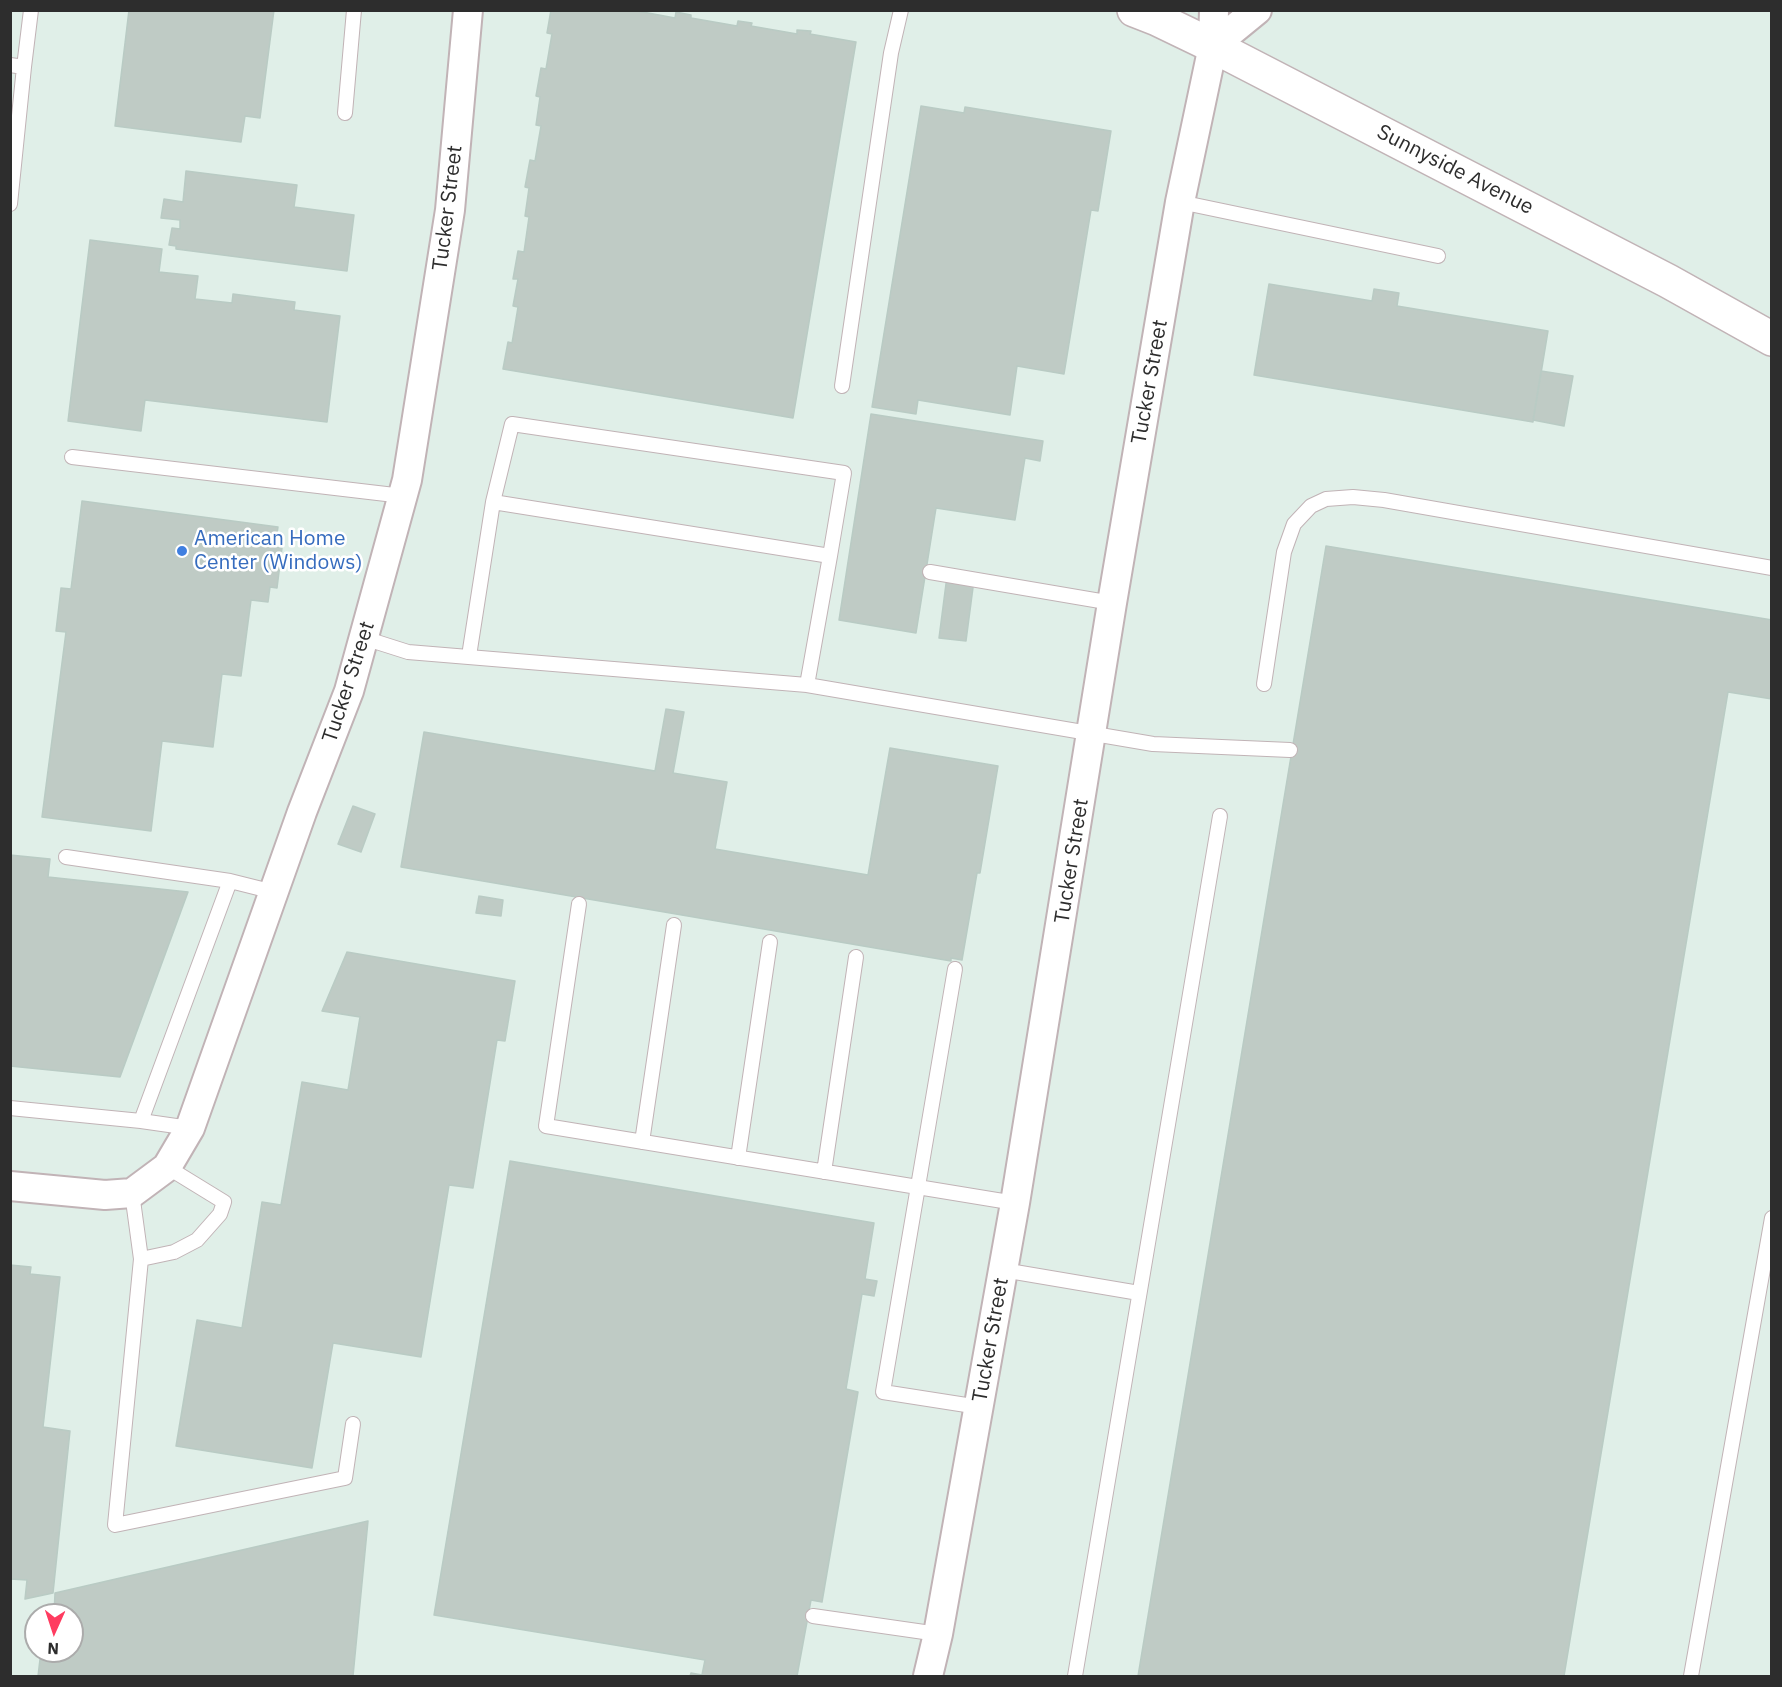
<!DOCTYPE html>
<html>
<head>
<meta charset="utf-8">
<style>
	body { margin:0 }
	#map { position:relative; width:1782px; height:1687px; overflow:hidden; background:#e0efe8; font-family:"IBM Plex Sans",sans-serif }
	canvas { display:block }
	.frame { position:absolute; inset:0; border:12px solid #2d2d2d; pointer-events:none }
	.north { position:absolute; left:24px; top:1603px; width:60px; height:60px; box-sizing:border-box; background:#fff; border:2px solid #ababab; border-radius:50%; rotate:183deg; font-size:16px; font-weight:700; line-height:24px; text-align:center; color:#2d2d2d }
	.north::after { content:''; display:block; margin:auto; width:21px; height:27px; background:#ff3c60; clip-path:polygon(50% 0,100% 100%,50% 72%,0 100%) }
</style>
</head>
<body>
<div id="map">
<canvas width="1782" height="1687"></canvas>
<div class="frame"></div>
<div class="north">N</div>
</div>
<script>
const ctx = document.querySelector('canvas').getContext('2d');
ctx.lineJoin = 'round';
function fillPath(path, color) { ctx.fillStyle = color; ctx.fill(path, 'evenodd'); }
const poly = rows => new Path2D(rows.map(r => 'M' + r).join(''));
function trace(path, color, width, dash) { ctx.strokeStyle = color; ctx.lineWidth = width; ctx.lineCap = dash ? 'butt' : 'round'; ctx.setLineDash(dash || []); ctx.stroke(path); }
function write(font, color, halo, rows, align = 'center') {
  ctx.font = font + ' "IBM Plex Sans",sans-serif'; ctx.lineWidth = 5; ctx.setLineDash([]); ctx.textBaseline = 'middle'; ctx.strokeStyle = halo; ctx.fillStyle = color; for (const [text, x, y, turn = 0] of rows) {
    ctx.save(); ctx.translate(x, y); ctx.rotate((+turn || 0) * Math.PI / 180); ctx.textAlign = isNaN(turn) ? turn : align; if (halo) ctx.strokeText(text, 0, 0); ctx.fillText(text, 0, 0); ctx.restore();
  }
}
const building = poly([
	[129,10,274,10,260,118,245,116,241,142,115,126,129,10],
	[551,10,632,10,675,18,676,12,691,15,691,18,737,26,738,21,752,23,751,26,797,34,797,30,811,31,810,34,856,42,793,418,503,369,508,342,512,343,518,307,513,306,518,279,513,279,518,251,524,252,529,217,525,216,529,188,525,187,530,160,535,161,541,126,536,125,540,97,536,96,541,68,546,69,552,34,547,33,551,10],
	[921,106,964,113,965,107,1111,131,1098,211,1091,210,1064,374,1017,366,1010,415,918,400,916,414,872,407,921,106],
	[186,171,297,185,294,207,354,215,347,271,176,249,176,246,169,245,172,228,180,229,180,220,161,218,164,199,183,202,186,171],
	[90,240,162,249,159,272,198,276,195,299,232,303,233,294,295,302,294,310,340,316,327,422,145,400,141,431,68,421,90,240],
	[1269,284,1372,301,1374,289,1399,293,1397,306,1548,331,1533,422,1254,375,1269,284],
	[1541,371,1573,376,1564,426,1533,420,1541,371],
	[871,414,1043,441,1040,461,1025,458,1015,520,936,508,916,633,839,620,871,414],
	[82,501,278,527,275,547,282,548,277,588,270,587,268,602,251,600,241,676,222,674,213,747,162,741,151,831,42,817,66,632,56,631,61,588,71,589,82,501],
	[1326,546,1772,620,1772,699,1728,692,1564,1676,1138,1676,1326,546],
	[947,576,974,580,966,641,939,638,947,576],
	[666,709,684,712,673,773,727,782,715,849,868,875,890,748,998,766,980,873,977,873,962,960,951,958,951,961,401,867,424,732,655,771,666,709],
	[353,806,375,814,361,852,338,844,353,806],
	[10,855,50,859,48,877,188,892,120,1077,10,1066,10,855],
	[479,896,503,900,501,916,476,913,479,896],
	[347,952,515,981,505,1041,497,1040,473,1188,449,1185,421,1357,333,1343,312,1468,176,1446,197,1320,242,1328,262,1202,281,1205,302,1082,348,1090,360,1017,322,1011,347,952],
	[510,1161,874,1223,865,1279,877,1281,874,1296,862,1294,846,1389,858,1392,822,1602,811,1600,797,1676,690,1676,691,1673,702,1675,705,1660,434,1615,510,1161],
	[10,1265,31,1267,30,1274,60,1277,43,1427,70,1431,53,1593,25,1599,27,1580,10,1579,10,1265],
	[368,1521,353,1676,38,1676,41,1651,72,1651,72,1615,54,1615,55,1593,368,1521]
]);
fillPath(building, '#bfcbc5');
trace(building, '#b9cbc4', 1.5);
const lane = poly([
	[10,65,24,67,31,10],
	[345,113,354,10],
	[1180,202,1438,256],
	[10,204,24,67],
	[842,386,891,53,901,10],
	[72,457,403,496],
	[493,502,512,424,844,473,830,556],
	[930,572,1112,603],
	[364,638,408,652,807,685,830,556,493,502,469,656],
	[1264,684,1284,552,1294,524,1311,506,1326,499,1353,497,1384,500,1772,568],
	[807,685,1153,744,1290,750],
	[66,857,230,881,274,892],
	[579,904,546,1126,1015,1203],
	[955,969,883,1392,979,1407],
	[10,1108,141,1121,190,1128],
	[141,1121,230,881],
	[642,1142,674,925],
	[738,1158,770,942],
	[824,1172,856,957],
	[132,1193,141,1259,115,1525,345,1478,353,1424],
	[141,1259,174,1252,197,1240,220,1214,224,1202,167,1167],
	[1003,1270,1139,1293],
	[813,1616,938,1634],
	[1075,1676,1220,816],
	[1691,1676,1772,1218]
]);
const street = poly([
	[1213,46,1257,10],
	[10,1186,105,1195,132,1193,167,1167,190,1128,302,812,349,691,407,480,450,210,468,10],
	[928,1676,938,1634,1015,1203,1112,603,1180,202,1213,46,1214,10]
]);
const secondary = poly([
	[1134,10,1157,19,1213,46,1668,281,1772,339]
]);
trace(lane, '#c1b3b6', 16);
trace(street, '#c1b3b6', 32);
trace(secondary, '#c1b3b6', 36);
trace(lane, '#fff', 14);
trace(street, '#fff', 28);
trace(secondary, '#fff', 33);
for (const [x, y, r, color] of [
	[182,551,6,"#3f7fe0"]
]) { const dot = new Path2D(); dot.arc(x, y, r, 0, 2 * Math.PI); ctx.fillStyle = color; ctx.fill(dot); trace(dot, '#fff', 2); }
write('21px', '#2d2d2d', '#fff', [
	["Sunnyside Avenue",1455,170,27],
	["Tucker Street",448,208,-83],
	["Tucker Street",1150,382,-80],
	["Tucker Street",349,682,-72],
	["Tucker Street",1072,861,-81],
	["Tucker Street",991,1340,-80]
]);
write('21px', '#366cbe', '#fff', [
	["American Home",194,539],
	["Center (Windows)",194,563]
], 'left');
</script>
</body>
</html>
